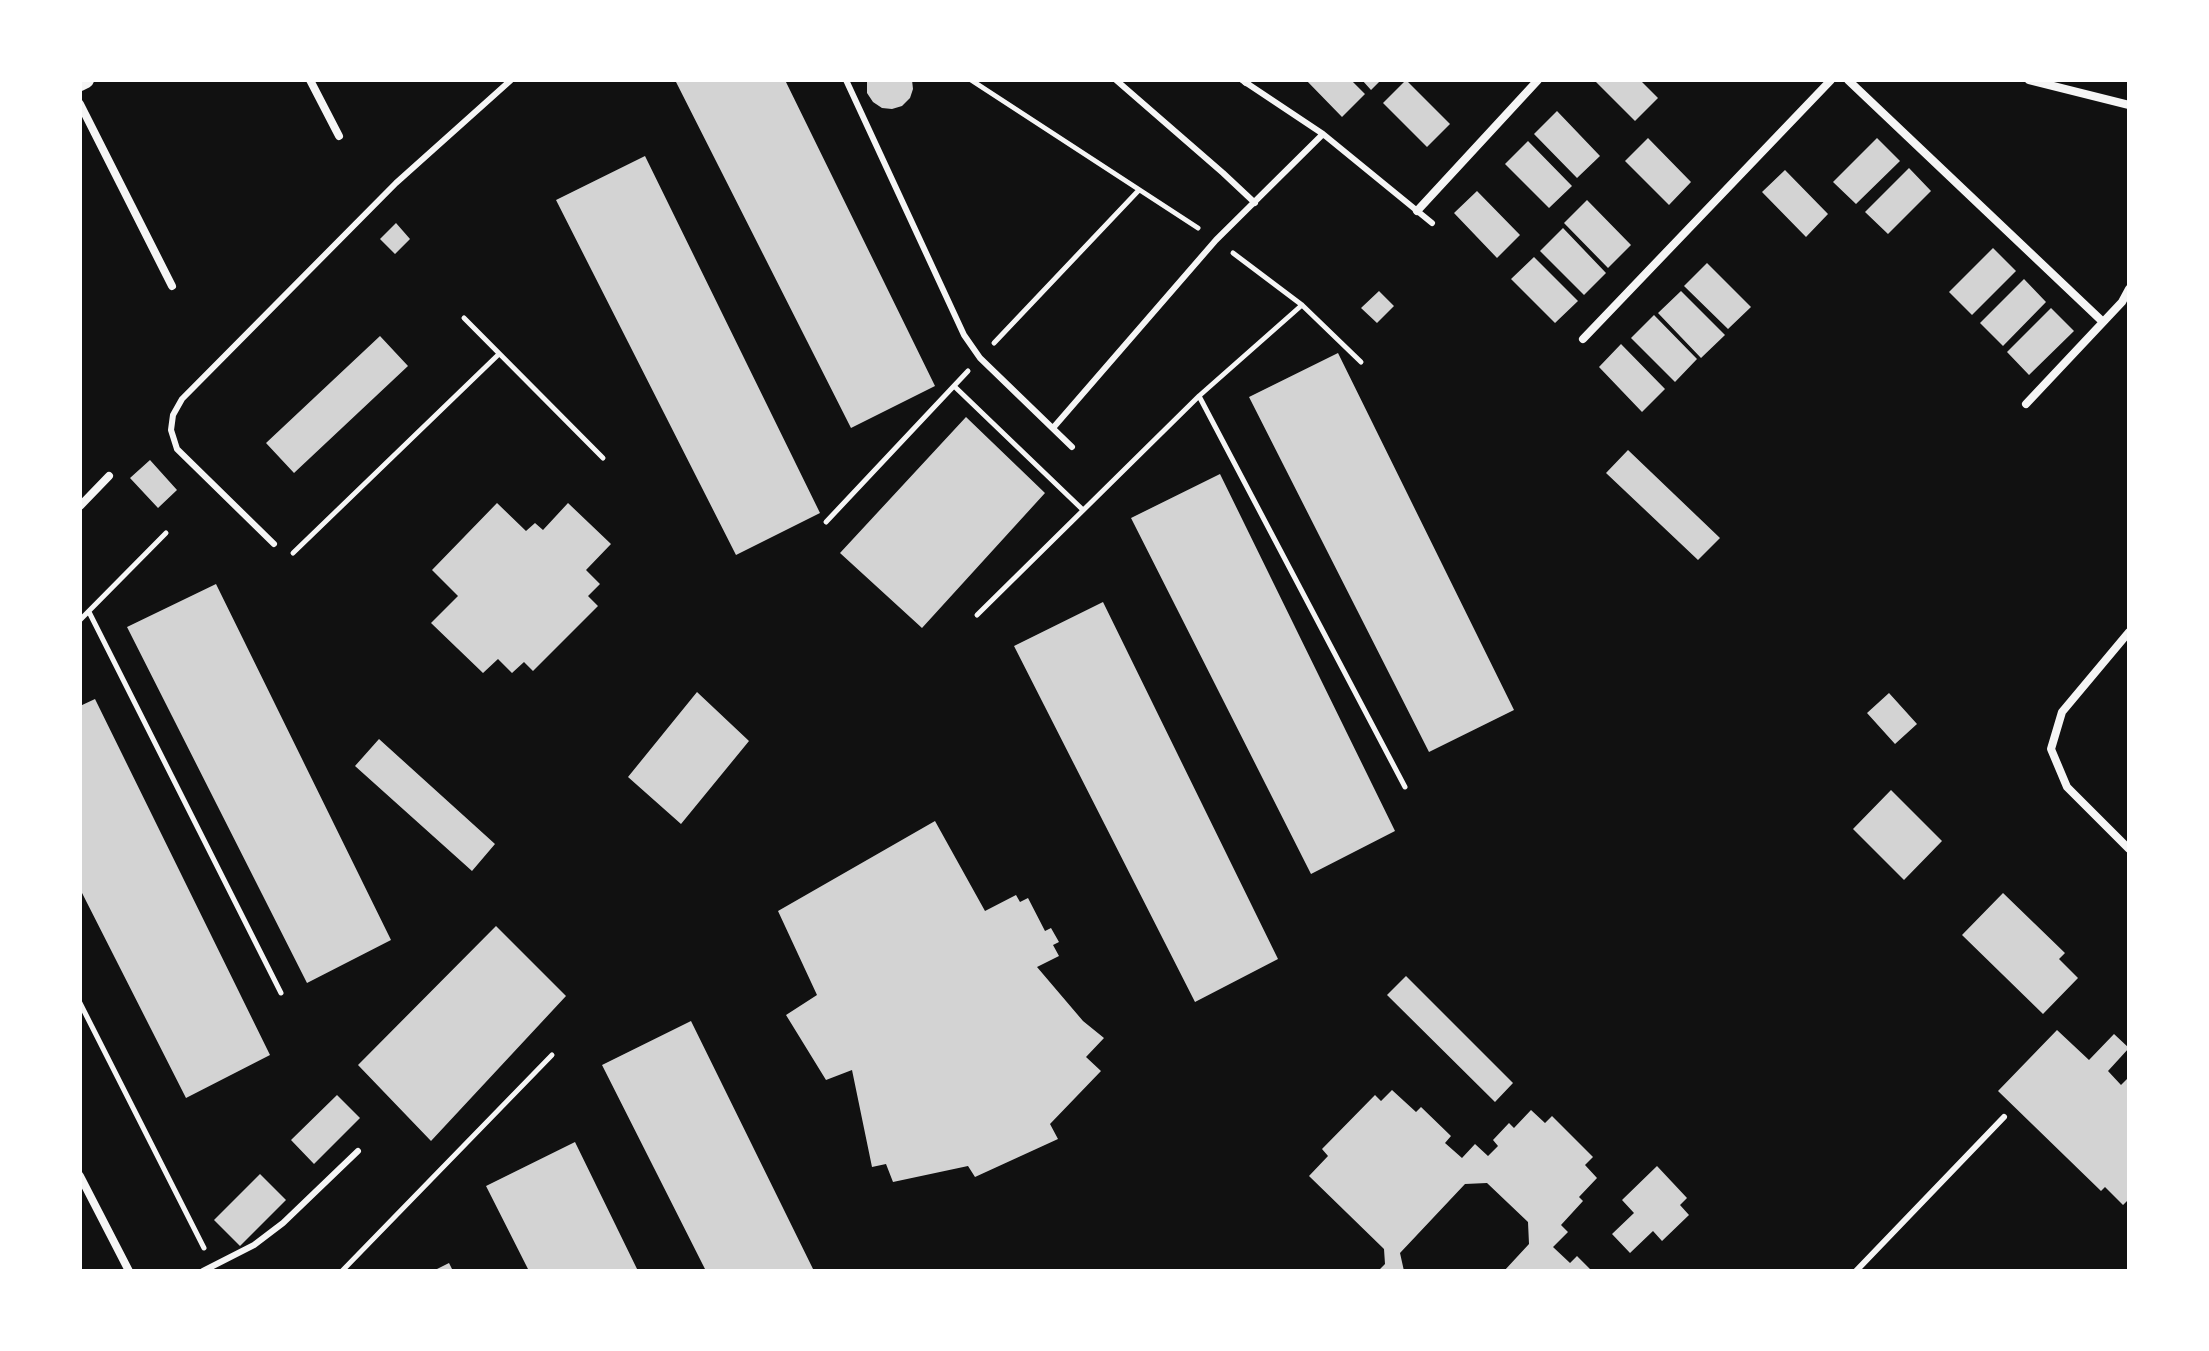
<!DOCTYPE html>
<html>
<head>
<meta charset="utf-8">
<style>
	body { margin:0 }
	#map { position:relative; width:2209px; height:1351px; overflow:hidden; background:#111; font-family:"Work Sans",sans-serif }
	canvas { display:block }
	.frame { position:absolute; inset:0; border:82px solid #fff; pointer-events:none }
</style>
</head>
<body>
<div id="map">
<canvas width="2209" height="1351"></canvas>
<div class="frame"></div>
</div>
<script>
const ctx = document.querySelector('canvas').getContext('2d');
ctx.lineJoin = 'round';
function fillPath(path, color) { ctx.fillStyle = color; ctx.fill(path, 'evenodd'); }
const poly = rows => new Path2D(rows.map(r => 'M' + r).join(''));
function trace(path, color, width, dash) { ctx.strokeStyle = color; ctx.lineWidth = width; ctx.lineCap = dash ? 'butt' : 'round'; ctx.setLineDash(dash || []); ctx.stroke(path); }
fillPath(poly([
	[675,80,785,80,935,386,851,428],
	[867,80,912,80,913,89,910,98,902,106,892,109,882,108,873,102,867,93],
	[1306,80,1351,80,1365,94,1342,117],
	[1362,80,1381,80,1371,90],
	[1406,80,1450,124,1427,147,1383,103],
	[1594,80,1640,80,1658,98,1635,121],
	[1557,111,1600,156,1577,178,1534,134],
	[1648,138,1691,182,1669,205,1625,161],
	[1877,138,1900,161,1856,204,1833,182],
	[1528,141,1572,186,1549,208,1505,164],
	[645,156,820,513,736,555,556,200],
	[1909,168,1931,191,1888,234,1865,212],
	[1785,170,1828,214,1806,237,1762,192],
	[1477,191,1520,235,1497,258,1454,213],
	[1587,200,1631,245,1608,268,1564,223],
	[396,223,410,239,395,254,380,239],
	[1563,228,1606,273,1584,295,1540,251],
	[1993,248,2016,271,1972,315,1949,292],
	[1534,257,1578,301,1555,323,1511,279],
	[1707,263,1751,307,1728,329,1684,286],
	[2024,279,2046,302,2003,346,1980,323],
	[1379,291,1394,306,1377,323,1361,308],
	[1681,291,1725,335,1701,358,1658,313],
	[2051,308,2074,331,2029,375,2007,352],
	[1654,315,1697,359,1675,382,1631,338],
	[380,336,408,366,294,473,266,443],
	[1621,344,1665,389,1642,412,1599,367],
	[1338,353,1514,710,1429,752,1249,397],
	[966,417,1045,493,922,628,840,553],
	[1628,450,1720,538,1698,560,1606,473],
	[150,460,177,490,158,508,130,478],
	[1220,474,1395,831,1311,874,1131,518],
	[497,503,526,531,535,523,543,530,568,503,611,544,586,570,600,584,588,596,598,606,533,671,524,662,512,673,498,659,483,673,431,623,458,596,432,570],
	[216,584,391,940,307,983,127,627],
	[1103,602,1278,959,1195,1002,1014,646],
	[697,692,749,741,681,824,628,777],
	[1889,693,1917,724,1895,744,1867,713],
	[95,699,270,1055,186,1098,80,889,80,706],
	[379,739,495,844,472,871,355,766],
	[1891,790,1942,841,1904,880,1853,829],
	[935,821,985,911,1016,895,1020,902,1028,898,1045,931,1051,928,1059,942,1053,945,1059,956,1037,967,1083,1021,1104,1038,1086,1057,1101,1071,1050,1124,1058,1139,975,1177,968,1166,893,1182,886,1164,872,1167,852,1070,826,1080,786,1015,817,995,778,911],
	[2003,893,2065,953,2059,959,2078,978,2043,1014,1962,935],
	[496,926,566,996,431,1141,358,1065],
	[1406,976,1513,1083,1495,1102,1387,995],
	[691,1021,814,1271,706,1271,602,1065],
	[2057,1030,2089,1060,2114,1034,2129,1048,2108,1071,2121,1085,2129,1077,2129,1199,2123,1205,2105,1187,2101,1191,1998,1091],
	[1392,1090,1416,1112,1421,1107,1451,1136,1445,1143,1462,1158,1475,1144,1488,1156,1498,1146,1493,1140,1509,1123,1514,1128,1531,1110,1545,1123,1552,1116,1593,1157,1585,1165,1597,1178,1579,1197,1583,1201,1561,1225,1568,1232,1553,1247,1570,1263,1577,1256,1592,1271,1504,1271,1529,1244,1528,1222,1487,1183,1465,1184,1400,1253,1404,1271,1378,1271,1385,1264,1384,1249,1309,1176,1328,1156,1322,1149,1375,1095,1381,1101],
	[337,1095,360,1118,314,1164,291,1140],
	[575,1142,638,1271,529,1271,486,1186],
	[1657,1166,1687,1198,1680,1205,1689,1215,1662,1241,1653,1231,1630,1253,1612,1234,1634,1213,1622,1200],
	[260,1174,286,1200,240,1246,214,1220],
	[449,1263,453,1271,433,1271]
]), '#d3d3d3');
trace(poly([
	[971,80,1198,228],
	[1233,253,1302,305,1361,362],
	[464,318,603,458],
	[994,343,1139,190],
	[954,386,1083,510],
	[1199,396,1405,787],
	[826,522,968,371],
	[293,553,499,354],
	[89,612,281,993],
	[977,615,1199,396,1302,305],
	[80,620,166,533],
	[80,1003,204,1248],
	[342,1271,552,1055]
]), '#f5f5f5', 5);
trace(poly([
	[846,80,964,335,980,358,1072,447],
	[1116,80,1223,173,1255,203],
	[1242,80,1323,134,1432,223],
	[1053,428,1216,240,1323,134],
	[274,544,177,449,171,430,173,415,182,399,396,183,511,80],
	[203,1271,254,1245,283,1223,358,1151],
	[1856,1271,2004,1117]
]), '#f5f5f5', 6);
trace(poly([
	[310,80,339,136],
	[1848,80,2103,322],
	[2029,80,2129,105],
	[1246,82,1248,80],
	[80,104,172,286],
	[1417,211,1538,80],
	[1583,339,1831,80],
	[2026,404,2122,302,2129,289],
	[80,506,109,476],
	[2129,632,2062,712,2051,749,2067,787,2129,849],
	[80,1176,129,1271]
]), '#f5f5f5', 8);
trace(poly([
	[80,83,86,80]
]), '#f5f5f5', 16);
</script>
</body>
</html>
